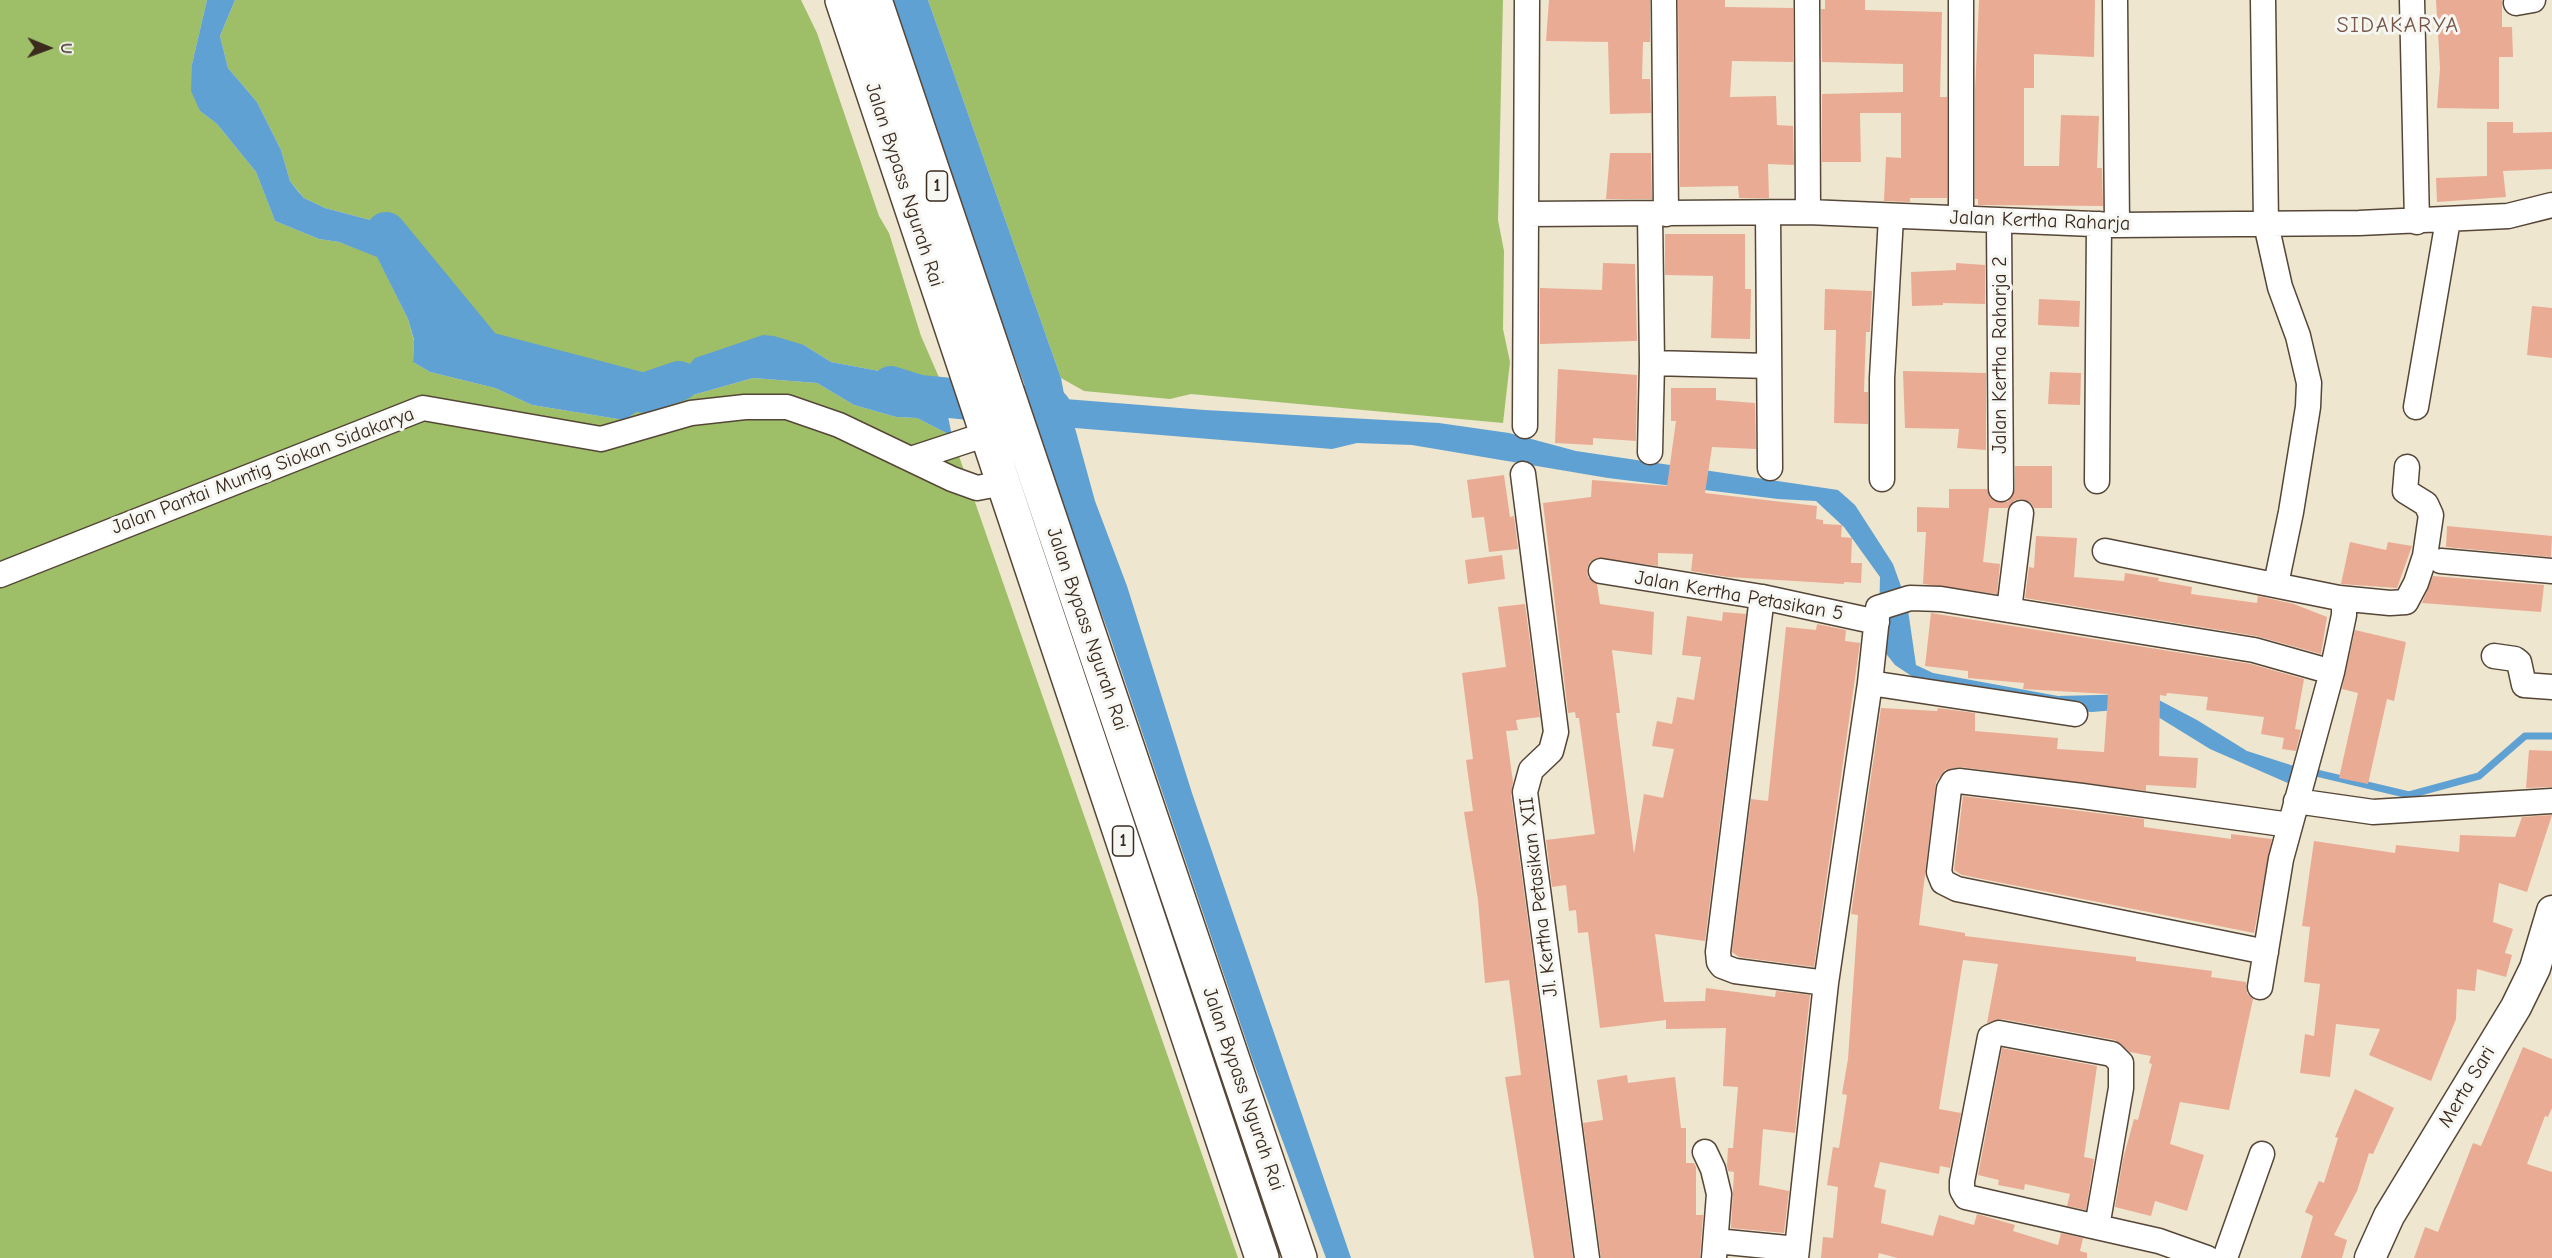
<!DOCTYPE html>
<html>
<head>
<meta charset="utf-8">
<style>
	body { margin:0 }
	#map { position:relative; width:2552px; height:1258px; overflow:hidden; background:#eee6ce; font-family:"Comic Neue",sans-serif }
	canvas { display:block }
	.north { position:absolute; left:18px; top:18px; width:60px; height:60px; -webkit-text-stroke:4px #f6f6f2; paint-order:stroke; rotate:91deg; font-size:16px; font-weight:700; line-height:24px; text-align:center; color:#3b2a1e }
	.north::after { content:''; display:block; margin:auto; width:21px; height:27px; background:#3b2a1e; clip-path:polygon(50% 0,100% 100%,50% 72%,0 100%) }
</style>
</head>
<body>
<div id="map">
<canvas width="2552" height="1258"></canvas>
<div class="north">U</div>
</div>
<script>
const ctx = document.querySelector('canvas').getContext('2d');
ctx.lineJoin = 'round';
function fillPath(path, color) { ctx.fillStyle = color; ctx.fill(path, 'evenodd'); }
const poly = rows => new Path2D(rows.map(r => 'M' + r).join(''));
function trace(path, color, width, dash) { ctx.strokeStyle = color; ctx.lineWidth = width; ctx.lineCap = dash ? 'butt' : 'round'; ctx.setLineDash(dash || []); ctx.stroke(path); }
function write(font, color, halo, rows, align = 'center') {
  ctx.font = font + ' "Comic Neue",sans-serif'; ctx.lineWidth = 6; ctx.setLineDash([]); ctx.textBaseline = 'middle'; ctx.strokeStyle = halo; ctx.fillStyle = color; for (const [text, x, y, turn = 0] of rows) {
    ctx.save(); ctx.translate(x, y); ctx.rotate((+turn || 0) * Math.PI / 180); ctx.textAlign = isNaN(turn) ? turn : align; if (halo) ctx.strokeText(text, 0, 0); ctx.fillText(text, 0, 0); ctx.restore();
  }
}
fillPath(poly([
	[0,0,207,0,192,64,200,111,217,124,256,172,275,221,319,239,339,242,377,256,408,319,414,341,413,362,430,372,495,388,532,405,624,420,640,410,753,378,817,383,854,405,896,417,917,418,952,436,1238,1258,0,1258],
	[235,0,801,0,817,33,879,216,889,233,921,336,941,382,933,389,924,388,895,374,831,362,804,345,689,366,656,381,610,393,452,337,437,321,432,311,413,251,393,226,325,208,304,198,290,181,281,150,257,102,228,68,220,36],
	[928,0,1503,0,1498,220,1504,251,1503,329,1510,362,1503,423,1191,394,1170,399,1084,391,1061,378]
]), '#9ebf68');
fillPath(poly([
	[207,0,235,0,220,36,228,68,257,102,281,150,290,181,297,190,304,198,325,208,393,226,413,251,432,311,437,321,452,337,610,393,656,381,688,366,695,358,763,335,774,336,804,345,831,362,895,374,924,388,933,389,941,382,952,436,917,418,896,417,854,405,817,383,753,378,640,410,624,420,532,405,495,388,430,372,413,362,414,340,408,319,377,257,339,242,319,239,275,221,256,172,217,124,200,111,191,91,192,64],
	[893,0,928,0,1061,378,1065,399,1205,410,1439,423,1509,433,1576,451,1838,490,1855,505,1893,564,1907,603,1916,665,1933,673,2058,696,2138,694,2155,698,2197,720,2247,751,2297,767,2290,784,2210,749,2150,712,2128,709,2092,712,2062,710,1929,685,1910,675,1895,665,1884,651,1879,622,1880,577,1844,527,1816,501,1778,499,1608,478,1412,445,1357,443,1332,449,1075,428,1095,501,1127,586,1192,793,1351,1258,1326,1258,1253,1061,1109,634,1035,430,1026,389,983,270]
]), '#60a1d3');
trace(poly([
	[2308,771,2409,795,2479,776,2525,736,2552,736]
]), '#60a1d3', 7);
trace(poly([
	[386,232,484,351,644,393,679,381],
	[891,386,920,395,1051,408]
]), '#60a1d3', 40);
fillPath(poly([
	[1549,0,1650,0,1650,42,1643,42,1642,79,1650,79,1651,113,1610,114,1608,42,1546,41],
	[1678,0,1725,0,1725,7,1793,8,1793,62,1732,61,1730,97,1776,96,1777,125,1793,126,1794,165,1768,164,1769,198,1739,198,1738,186,1680,187],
	[1825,0,1865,0,1865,10,1942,12,1940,97,1947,97,1947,198,1910,198,1910,202,1884,201,1886,157,1901,158,1901,113,1860,113,1861,162,1822,162,1822,94,1903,92,1903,64,1822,62,1821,9,1825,9],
	[1979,0,2095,0,2094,57,2034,54,2034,88,2024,88,2024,166,2059,166,2061,115,2099,116,2097,168,2102,168,2103,206,1978,205,1978,199,1975,199,1975,91],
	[2436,0,2502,0,2502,27,2512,27,2513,57,2499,57,2499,109,2437,108,2440,68],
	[2487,122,2513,122,2513,133,2552,132,2552,169,2503,171,2506,197,2437,202,2436,178,2487,176],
	[1610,153,1651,153,1652,199,1606,199],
	[1665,234,1745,234,1745,289,1751,289,1750,339,1711,338,1713,276,1665,275],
	[1603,263,1635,264,1637,341,1540,344,1540,288,1602,290],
	[1956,263,1985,265,1985,304,1943,303,1943,305,1912,306,1911,272,1956,270],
	[1825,289,1872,291,1870,332,1866,332,1864,392,1868,392,1868,424,1834,423,1836,330,1824,330],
	[2039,299,2080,301,2079,327,2038,325],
	[2532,306,2552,308,2552,358,2527,355],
	[1558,369,1637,375,1636,441,1593,438,1593,445,1555,443],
	[1903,371,1986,373,1986,450,1957,448,1959,429,1905,428],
	[2050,372,2081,373,2080,405,2048,404],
	[1671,388,1716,388,1716,400,1755,403,1756,449,1712,447,1705,493,1817,506,1816,519,1823,520,1823,524,1842,525,1841,537,1852,538,1851,563,1862,563,1861,583,1844,582,1844,584,1728,577,1691,571,1693,554,1658,553,1658,566,1597,558,1590,562,1587,569,1588,577,1597,584,1600,604,1654,612,1652,655,1612,650,1620,713,1616,713,1634,854,1644,794,1663,798,1674,749,1652,746,1657,721,1672,724,1677,697,1694,700,1701,657,1682,655,1687,616,1722,621,1723,612,1746,614,1705,941,1655,934,1664,1002,1705,1001,1706,988,1775,997,1776,991,1810,995,1795,1133,1763,1129,1759,1185,1789,1191,1784,1233,1731,1228,1734,1172,1728,1171,1727,1165,1728,1148,1733,1148,1738,1087,1723,1086,1726,1028,1666,1029,1666,1020,1600,1028,1588,932,1578,933,1576,910,1569,911,1566,885,1552,887,1546,840,1595,834,1579,718,1576,718,1575,712,1568,713,1543,503,1591,497,1592,480,1667,486,1676,421,1671,421],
	[2015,466,2052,466,2052,508,2034,508,2030,502,2022,499,2015,500,2008,508,1989,508,1983,562,2000,564,1997,594,1923,584,1926,532,1917,532,1917,507,1949,508,1949,489,1987,489,1994,501,2008,502,2015,489],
	[1504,475,1510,517,1514,516,1518,549,1489,552,1484,517,1472,518,1467,480],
	[2447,526,2552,536,2551,557,2446,547],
	[2036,536,2077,538,2074,577,2124,581,2125,573,2159,578,2158,581,2192,587,2191,594,2257,603,2258,596,2294,604,2327,617,2321,654,2256,636,2025,598,2029,567,2034,568],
	[2350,542,2386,550,2388,542,2412,546,2397,588,2341,584],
	[1502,555,1505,579,1468,584,1465,560],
	[2433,576,2544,585,2541,612,2422,603],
	[1525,604,1540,717,1516,720,1518,730,1506,731,1513,782,1511,794,1573,1258,1534,1258,1505,1077,1521,1075,1509,980,1485,983,1478,900,1464,812,1473,811,1466,760,1473,759,1462,673,1506,667,1498,607],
	[1931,613,2251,664,2304,679,2295,729,2301,730,2296,751,2282,749,2284,738,2261,734,2264,717,2206,710,2208,697,2167,693,2166,696,2160,695,2159,756,2198,758,2196,788,2146,785,2146,791,1960,767,1945,770,1936,782,1919,925,1965,933,1965,936,2136,957,2136,961,2212,971,2211,977,2246,982,2247,993,2253,999,2229,1110,2180,1102,2170,1144,2204,1155,2187,1211,2155,1201,2151,1216,2115,1207,2123,1159,2134,1119,2138,1120,2152,1064,2149,1063,2151,1056,2130,1052,2115,1040,2002,1019,1987,1023,1998,964,1963,960,1939,1109,1961,1113,1950,1168,1940,1166,1939,1174,1880,1162,1874,1187,1886,1190,1881,1223,1933,1236,1939,1215,1974,1225,1977,1214,2015,1225,2013,1231,2058,1245,2061,1233,2083,1238,2080,1251,2087,1253,2087,1258,1897,1258,1879,1253,1878,1258,1821,1258,1823,1237,1833,1238,1838,1187,1827,1185,1833,1147,1839,1148,1847,1095,1842,1094,1848,1059,1858,915,1851,914,1881,708,1937,711,1938,708,1975,713,1975,731,2058,738,2057,749,2104,752,2108,694,2023,689,2024,683,1968,678,1968,671,1925,666],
	[1817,624,1846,630,1845,641,1860,643,1814,967,1739,957,1732,952,1751,799,1768,801,1786,627,1816,630],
	[2355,630,2406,642,2394,701,2387,699,2368,784,2339,778,2358,693,2342,689],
	[2529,750,2552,751,2552,787,2526,788],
	[1963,796,2144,819,2144,827,2231,839,2231,834,2272,839,2254,933,1962,875,1954,870],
	[2552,815,2527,892,2499,883,2493,922,2513,929,2505,953,2512,955,2506,977,2477,969,2475,991,2457,989,2456,1019,2431,1081,2369,1055,2380,1029,2336,1024,2330,1077,2300,1073,2305,1034,2314,1036,2320,984,2304,982,2310,927,2302,926,2314,841,2395,853,2396,845,2459,852,2460,835,2515,837,2522,817],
	[2523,1047,2552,1059,2552,1108,2548,1117,2545,1116,2527,1164,2552,1172,2552,1258,2414,1258,2425,1227,2438,1232,2473,1143,2481,1146],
	[2002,1048,2097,1066,2084,1157,2094,1159,2086,1210,2067,1206,2070,1194,2025,1184,2024,1190,1998,1185,1999,1180,1978,1175],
	[1627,1075,1628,1083,1675,1077,1681,1128,1686,1128,1686,1163,1694,1163,1696,1167,1696,1215,1703,1215,1700,1258,1601,1258,1583,1123,1603,1120,1597,1080],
	[2355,1089,2394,1108,2373,1154,2369,1153,2357,1191,2334,1235,2347,1240,2342,1258,2301,1258,2313,1216,2305,1212,2319,1181,2324,1183,2338,1138,2335,1137]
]), '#eaab95');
const minor = poly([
	[1664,0,1666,214],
	[1807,0,1808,212],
	[2115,0,2117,225],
	[2263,0,2266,224,2280,287,2298,336,2309,383,2308,407,2291,512,2276,584],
	[2412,0,2417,222],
	[2516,3,2533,0],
	[1768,213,1770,468],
	[1526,214,1808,212,2117,225,2359,223,2508,216,2552,205],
	[1961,218,1961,0],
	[1999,222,2001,489],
	[1652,363,1769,366],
	[2416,407,2448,220],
	[1525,426,1527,0],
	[1650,452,1652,363,1650,214],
	[914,458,987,434],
	[1523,474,1556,732,1551,751,1531,770,1525,792,1587,1258],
	[1882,479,1882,378,1891,217],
	[2097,481,2099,224],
	[2105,551,2339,598,2390,603,2406,602,2416,583,2425,556,2431,515,2426,504,2405,491,2407,467],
	[2441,561,2552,571],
	[1601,571,1762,597,1877,622],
	[0,575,423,408,601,439,691,413,745,407,787,407,839,425,952,479,977,488,1004,483],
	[1762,597,1718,952,1719,962,1722,966,1735,971,1826,983],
	[2009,610,2021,513],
	[2494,656,2515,659,2519,662,2524,685,2552,687],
	[1870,683,2075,714],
	[2296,801,2373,812,2552,801],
	[2266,952,1957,889,1943,882,1939,872,1949,789,1953,782,1959,781,2082,796,2290,825],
	[2260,987,2281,859,2332,672,2344,615,2344,605,2339,598],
	[1705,1152,1713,1169,1719,1194,1714,1258],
	[2097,1227,2121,1088,2121,1063,2112,1054,1999,1033,1990,1037,1962,1181,1962,1190,1966,1197,2097,1227,2159,1241,2207,1258],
	[1716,1241,1797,1249],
	[1796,1258,1826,983,1870,683,1878,608,1910,598,1941,599,2254,650,2332,672],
	[2225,1258,2262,1154]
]);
const tertiary = poly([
	[2370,1258,2389,1216,2516,1007,2535,968,2552,911]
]);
const trunk = poly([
	[842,0,1262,1258],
	[875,0,1300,1258]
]);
trace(minor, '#564638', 27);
trace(tertiary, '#564638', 33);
trace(trunk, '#564638', 36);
trace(minor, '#fff', 24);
trace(tertiary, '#fff', 30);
trace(trunk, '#fff', 33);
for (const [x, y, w] of [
	[937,186,21],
	[1123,841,21]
]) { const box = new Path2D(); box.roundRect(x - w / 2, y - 15, w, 30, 4.5); ctx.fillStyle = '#f6f6f2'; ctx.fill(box); trace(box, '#3b2a1e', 1.5); }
write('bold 18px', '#3b2a1e', null, [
	["1",937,186],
	["1",1123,841]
]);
write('20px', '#3b2a1e', '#f6f6f2', [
	["Jalan Bypass Ngurah Rai",904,185,72],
	["Jalan Kertha Raharja",2040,221,2],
	["Jalan Kertha Raharja 2",2000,355,-90],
	["Jalan Pantai Muntig Siokan Sidakarya",263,471,-21],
	["Jalan Kertha Petasikan 5",1739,596,10],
	["Jalan Bypass Ngurah Rai",1087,629,71],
	["Jl. Kertha Petasikan XII",1539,897,-97],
	["Merta Sari",2467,1087,-59],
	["Jalan Bypass Ngurah Rai",1243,1089,71]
]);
ctx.letterSpacing = '1.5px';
write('22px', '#785748', '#f6f6f2', [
	["SIDAKARYA",2398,26]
]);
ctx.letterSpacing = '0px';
</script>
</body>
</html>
